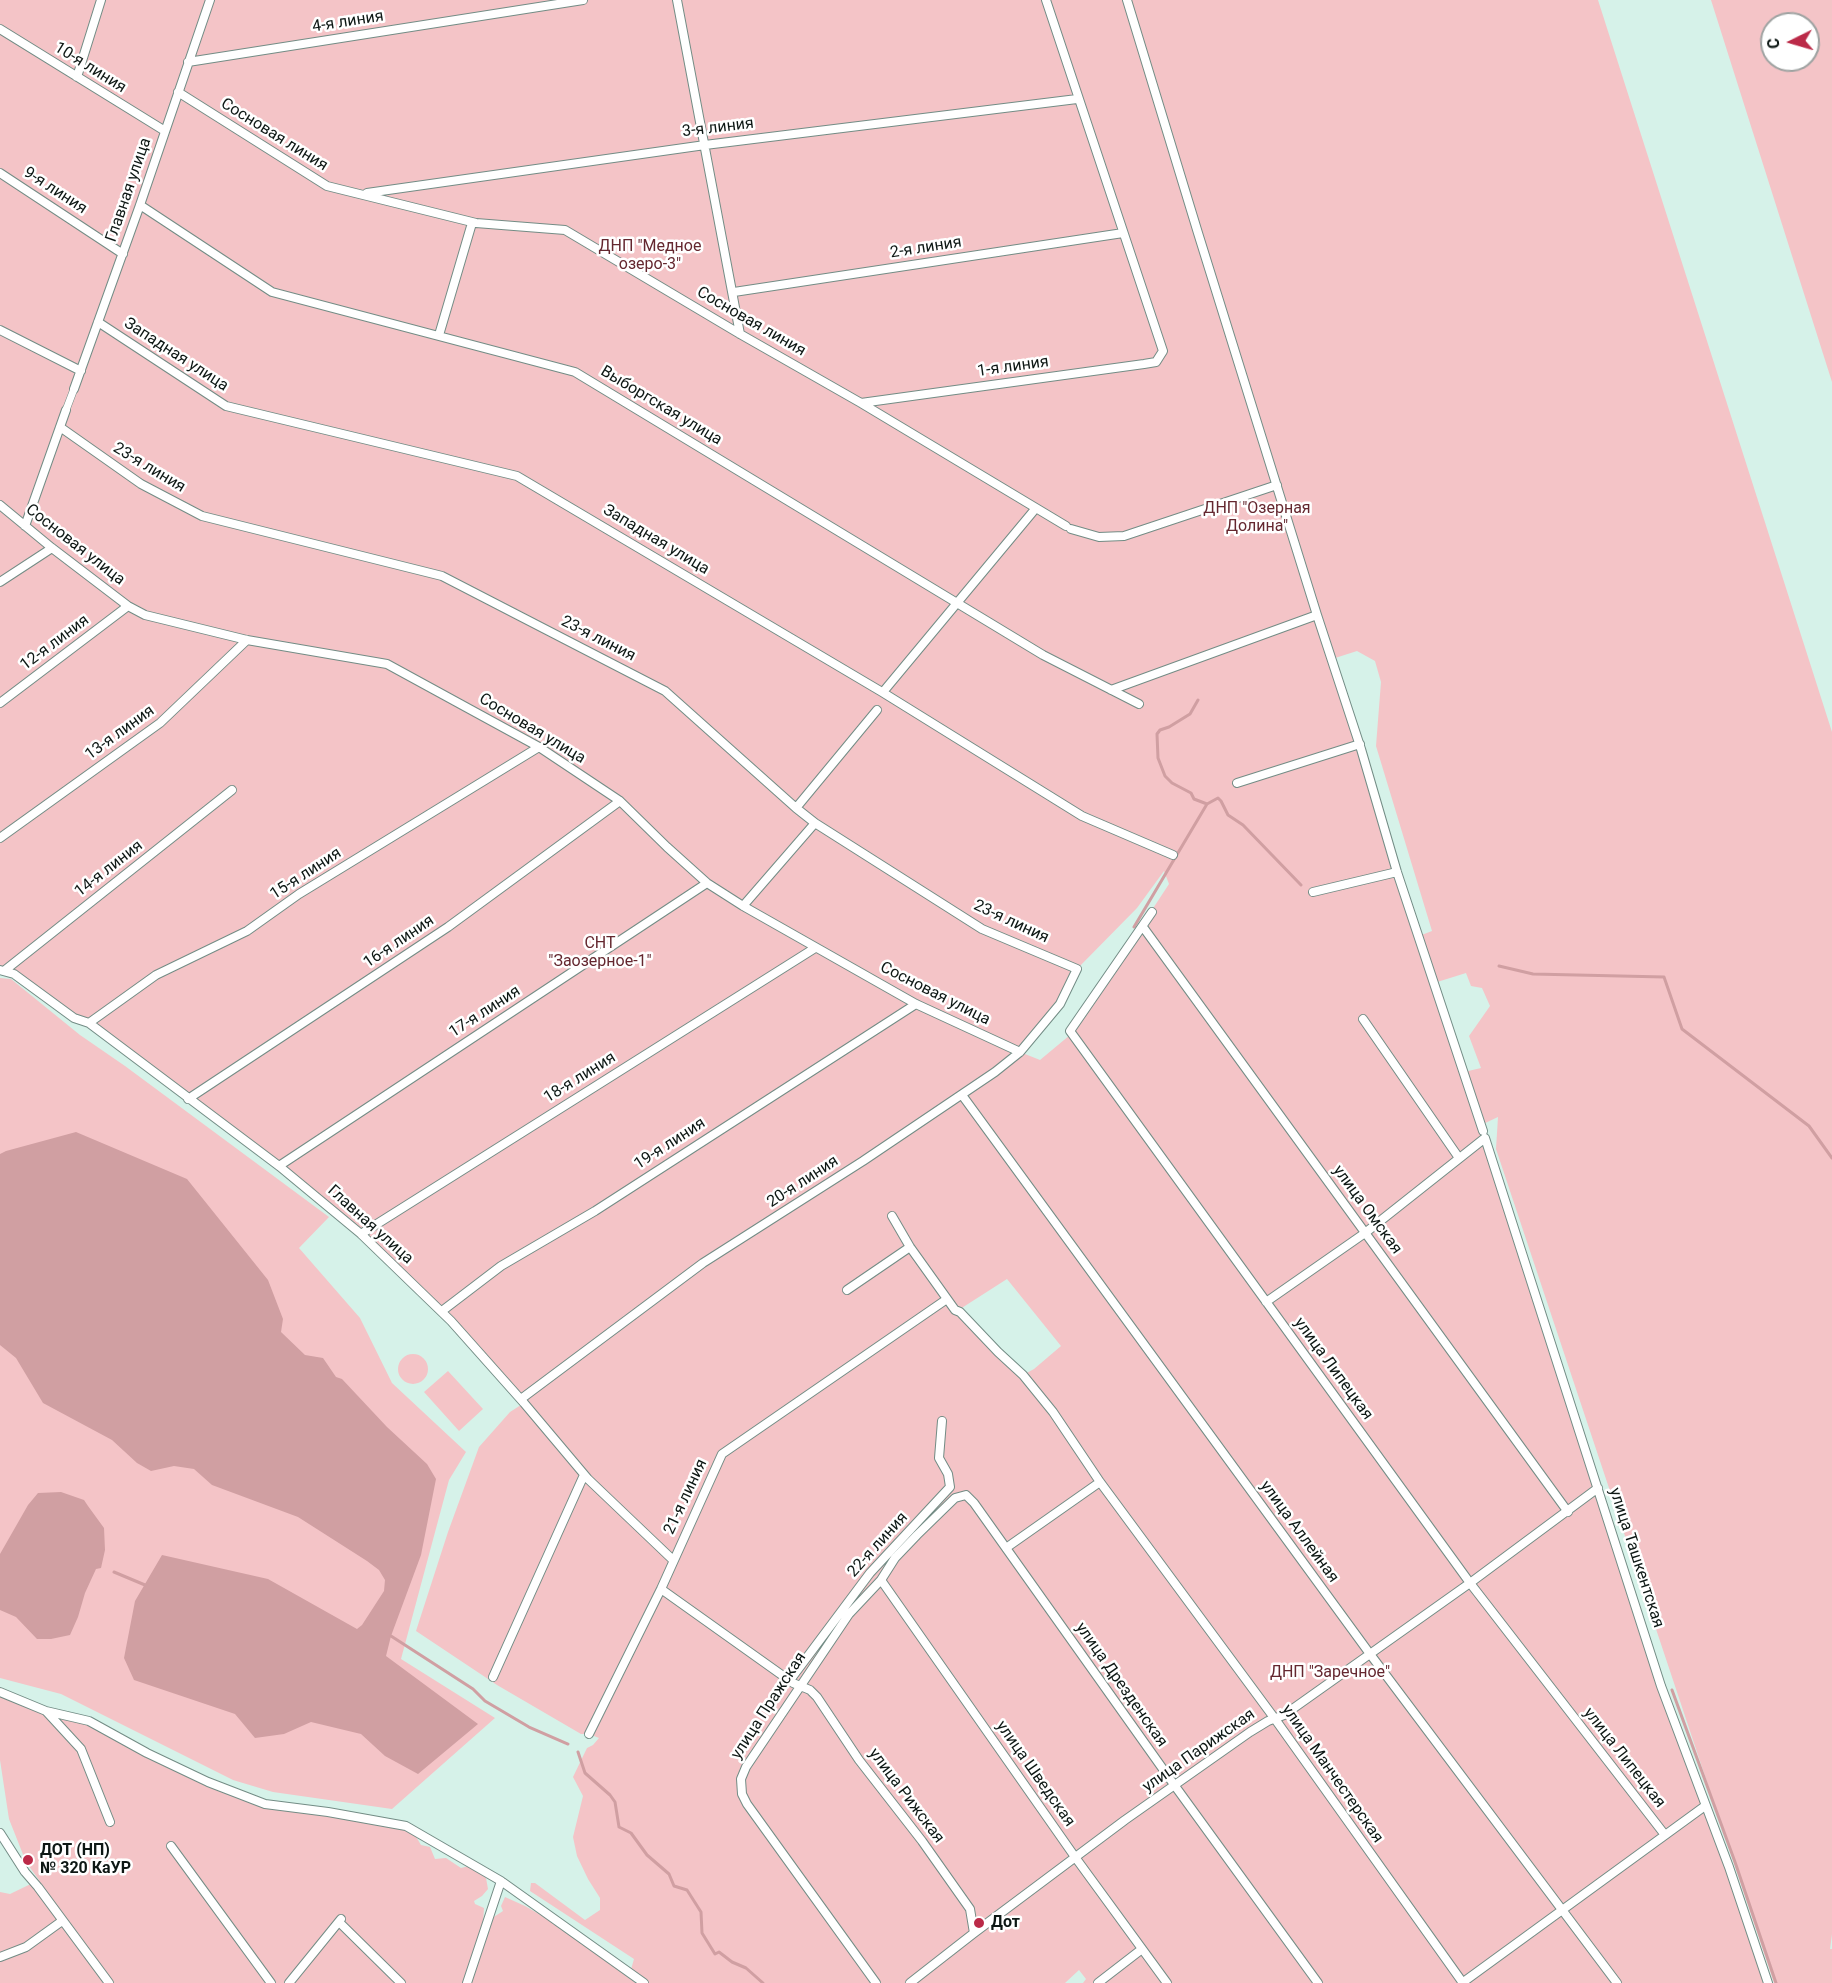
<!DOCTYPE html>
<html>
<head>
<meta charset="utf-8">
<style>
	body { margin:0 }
	#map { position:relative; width:1832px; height:1983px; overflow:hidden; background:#d6f2e9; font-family:Roboto,sans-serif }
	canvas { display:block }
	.north { position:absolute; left:1760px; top:12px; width:60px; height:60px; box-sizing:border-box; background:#fff; border:2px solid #9ea2a1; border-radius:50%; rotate:265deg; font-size:16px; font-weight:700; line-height:24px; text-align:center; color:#0d1714 }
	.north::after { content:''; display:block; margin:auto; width:21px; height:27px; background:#bb2a48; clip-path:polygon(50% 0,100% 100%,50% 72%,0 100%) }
</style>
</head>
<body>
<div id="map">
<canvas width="1832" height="1983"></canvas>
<div class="north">С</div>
</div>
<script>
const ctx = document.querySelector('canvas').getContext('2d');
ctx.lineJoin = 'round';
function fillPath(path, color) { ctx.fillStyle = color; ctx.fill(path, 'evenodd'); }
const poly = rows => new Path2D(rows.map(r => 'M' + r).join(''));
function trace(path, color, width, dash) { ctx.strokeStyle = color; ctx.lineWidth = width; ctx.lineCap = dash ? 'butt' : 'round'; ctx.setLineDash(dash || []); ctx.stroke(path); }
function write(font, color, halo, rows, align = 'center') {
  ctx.font = font + ' Roboto,sans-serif'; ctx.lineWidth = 5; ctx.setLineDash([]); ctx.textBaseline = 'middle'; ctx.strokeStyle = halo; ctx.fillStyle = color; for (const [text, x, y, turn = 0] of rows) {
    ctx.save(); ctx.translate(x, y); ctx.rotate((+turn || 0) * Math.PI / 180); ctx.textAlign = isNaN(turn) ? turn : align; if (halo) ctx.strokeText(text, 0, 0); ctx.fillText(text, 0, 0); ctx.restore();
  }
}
fillPath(poly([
	[0,0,1598,0,1832,732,1832,1934,1830,1949,1832,1949,1832,1983,1774,1983,1496,1149,1498,1117,1481,1125,1661,1686,1768,1983,1083,1983,1086,1979,1079,1970,1065,1983,643,1983,630,1973,634,1959,530,1891,531,1883,535,1883,585,1920,600,1910,600,1898,588,1879,577,1856,573,1837,583,1796,573,1777,587,1748,593,1745,599,1738,589,1734,581,1734,497,1685,416,1631,448,1532,479,1447,510,1412,524,1403,442,1311,361,1234,188,1099,14,974,0,970],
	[1357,651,1375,661,1381,682,1376,746,1432,931,1419,936,1332,659],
	[1164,871,1169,884,1070,1035,1040,1060,1020,1052,1060,1004,1077,969,1137,908],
	[1466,973,1471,986,1482,988,1490,1006,1469,1036,1481,1068,1464,1072,1434,983],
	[1007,1279,1061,1346,1034,1369,1023,1375,957,1311],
	[1711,0,1832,0,1832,382],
	[1772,24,1808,24,1808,60,1772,60],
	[0,978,11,979,80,1035,125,1066,329,1217,299,1248,360,1318,392,1383,466,1452,449,1480,401,1659,495,1718,392,1809,273,1792,233,1780,61,1694,0,1678],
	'398 1369a15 15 0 1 1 30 0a15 15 0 1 1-30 0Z',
	[448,1371,483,1409,459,1431,424,1392],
	[0,1692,71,1716,147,1753,265,1804,394,1823,415,1835,421,1845,430,1847,435,1859,446,1858,461,1868,469,1866,486,1878,488,1889,482,1896,474,1901,475,1904,484,1908,483,1924,503,1911,501,1906,505,1897,525,1906,551,1921,636,1983,0,1983,0,1892,10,1894,39,1880,26,1862,9,1819,0,1760]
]), '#f4c4c7');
fillPath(poly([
	[76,1132,187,1179,268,1280,283,1319,281,1332,305,1355,323,1358,336,1377,342,1379,387,1427,427,1464,436,1479,421,1555,391,1636,386,1656,478,1724,418,1774,385,1756,361,1734,311,1722,284,1734,255,1738,235,1714,134,1680,124,1658,135,1601,162,1555,268,1579,357,1629,362,1625,384,1591,385,1580,379,1570,367,1561,298,1517,212,1485,194,1469,174,1466,151,1471,137,1463,112,1440,43,1403,16,1358,0,1345,0,1154,6,1151],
	[61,1492,84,1500,88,1506,104,1528,105,1550,101,1568,96,1569,85,1593,78,1617,70,1635,51,1639,37,1639,16,1617,0,1610,0,1554,28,1505,38,1493]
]), '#d09fa2');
trace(poly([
	[1198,700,1190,714,1169,727,1160,730,1157,734,1158,758,1165,776,1172,783,1191,793,1194,799,1207,804,1218,798,1221,801,1228,815,1243,825,1301,885],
	[1134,927,1207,804],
	[1499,966,1533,974,1664,977,1682,1029,1809,1126,1832,1158],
	[114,1572,145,1585],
	[391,1636,473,1689,485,1701,529,1727,568,1744],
	[1672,1690,1735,1862,1776,1983],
	[578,1752,585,1773,610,1795,615,1802,619,1827,631,1833,647,1855,669,1874,674,1886,687,1890,701,1912,702,1933,715,1954,719,1952,732,1962,746,1968,763,1983]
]), '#d09fa2', 3);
const pedestrian = poly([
	[66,410,74,389]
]);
const minor = poly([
	[677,0,740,334],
	[1127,0,1198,233,1317,615,1361,749,1397,872,1483,1131],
	[0,29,165,131],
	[188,62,583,0],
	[77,77,101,0],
	[178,92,327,186,476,223,565,230,740,334,861,403,1066,526],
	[0,173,123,254],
	[367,193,705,145,1077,99],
	[140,205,272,292,575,372,1043,655,1139,704],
	[734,292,1123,233],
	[98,322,226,406,517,476,882,692,1082,816,1173,855],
	[0,330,81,371],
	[439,335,472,223],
	[74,389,140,205,210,0],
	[861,403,1144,364,1156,362,1163,351,1046,0],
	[60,427,141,484,202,516,442,576,665,691,796,808,815,823,982,929,1077,969,1060,1004,1020,1052,995,1072,863,1161,703,1263,521,1399],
	[0,505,52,548,128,606,145,615,247,640,387,664,539,747,620,801,667,847,707,883,743,906,916,1004,1020,1052],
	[25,526,66,410],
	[1071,529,1099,537,1124,536,1277,485],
	[0,582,52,548],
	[1111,690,1317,615],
	[883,692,1036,508],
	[0,703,128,606],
	[1237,783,1360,744],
	[796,808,877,710],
	[0,838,160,723,247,640],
	[1313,892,1397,872],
	[743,906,815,823],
	[1152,912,1070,1031,1470,1583,1665,1835],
	[1143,927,1568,1512],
	[0,970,14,974,74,1018,89,1023,279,1166,361,1234,451,1321,524,1403,588,1479,673,1560],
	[4,971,232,790],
	[1363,1019,1459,1158],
	[89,1023,156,975,247,931,299,894,539,747],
	[962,1095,1370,1654,1617,1983],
	[188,1099,448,927,620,801],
	[279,1166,707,883],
	[892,1216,910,1247,955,1310,960,1312,998,1352,1023,1375,1053,1412,1100,1482,1275,1719,1463,1983],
	[361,1234,815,948],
	[847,1290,910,1247],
	[1266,1302,1365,1233,1485,1138,1661,1686,1729,1867,1768,1983],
	[442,1311,501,1266,595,1211,916,1004],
	[1006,1548,1100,1482],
	[881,1580,1075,1857,1167,1983],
	[661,1589,793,1683,810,1690,817,1697,859,1760,922,1841,970,1909,974,1933],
	[493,1677,584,1475],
	[790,1680,870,1573,950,1487,948,1474,939,1458,942,1421],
	[0,1692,46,1711,89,1721,147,1753,208,1782,265,1804,328,1812,406,1826,501,1881,644,1983],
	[46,1711,81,1749,110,1822],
	[589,1734,661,1589,722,1454,947,1299],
	[0,1833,25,1872,38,1887,109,1983],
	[171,1846,271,1983],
	[339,1922,401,1983],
	[0,1957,26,1947,62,1921],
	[289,1983,341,1919],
	[467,1983,501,1881],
	[876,1983,747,1804,742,1794,741,1779,746,1767,849,1614,881,1580,895,1558,917,1535,955,1498,966,1495,974,1503,1175,1786,1318,1983],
	[910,1983,974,1933,1125,1820,1250,1732,1268,1721,1284,1715,1470,1583,1598,1488],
	[1098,1983,1142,1949],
	[1462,1983,1705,1806]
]);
trace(pedestrian, '#738c85', 8);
trace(minor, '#738c85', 10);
trace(pedestrian, '#fff', 7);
trace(minor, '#fff', 8);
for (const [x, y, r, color] of [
	[28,1860,6,"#bb2a48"],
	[979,1923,6,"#bb2a48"]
]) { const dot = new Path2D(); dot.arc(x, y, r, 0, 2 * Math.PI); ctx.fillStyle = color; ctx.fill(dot); trace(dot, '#fff', 2); }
write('16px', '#0d1714', '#fff', [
	["4-я линия",348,22,-9],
	["10-я линия",90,68,32],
	["3-я линия",718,128,-7],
	["Сосновая линия",274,135,32],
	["Главная улица",129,190,-71],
	["9-я линия",55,191,33],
	["2-я линия",926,248,-9],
	["Сосновая линия",751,322,30],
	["Западная улица",176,355,33],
	["1-я линия",1013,367,-8],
	["Выборгская улица",661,406,31],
	["23-я линия",149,468,31],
	["Западная улица",656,540,31],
	["Сосновая улица",75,545,38],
	["23-я линия",598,639,27],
	["12-я линия",55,643,-37],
	["Сосновая улица",532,729,31],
	["13-я линия",120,733,-36],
	["14-я линия",109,869,-38],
	["15-я линия",306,874,-33],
	["23-я линия",1011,922,25],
	["16-я линия",399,942,-34],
	["Сосновая улица",935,994,27],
	["17-я линия",485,1012,-33],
	["18-я линия",580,1078,-32],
	["19-я линия",670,1144,-33],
	["20-я линия",803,1182,-33],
	["улица Омская",1367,1210,54],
	["Главная улица",370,1225,42],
	["улица Липецкая",1333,1369,54],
	["21-я линия",686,1497,-65],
	["улица Аллейная",1299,1532,54],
	["22-я линия",878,1545,-48],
	["улица Ташкентская",1636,1558,72],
	["улица Дрезденская",1121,1685,55],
	["улица Пражская",769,1706,-57],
	["улица Парижская",1199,1751,-35],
	["улица Липецкая",1624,1758,52],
	["улица Шведская",1035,1774,55],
	["улица Манчестерская",1332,1774,55],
	["улица Рижская",906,1796,53]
]);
write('16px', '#64272f', '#fff', [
	["ДНП \"Медное",650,247],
	["озеро-3\"",650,265],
	["ДНП \"Озерная",1257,509],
	["Долина\"",1257,527],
	["СНТ",600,944],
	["\"Заозерное-1\"",600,962],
	["ДНП \"Заречное\"",1330,1673]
]);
write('bold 16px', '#0d1714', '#fff', [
	["ДОТ (НП)",40,1851],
	["№ 320 КаУР",40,1869],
	["Дот",991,1923]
], 'left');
</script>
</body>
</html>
